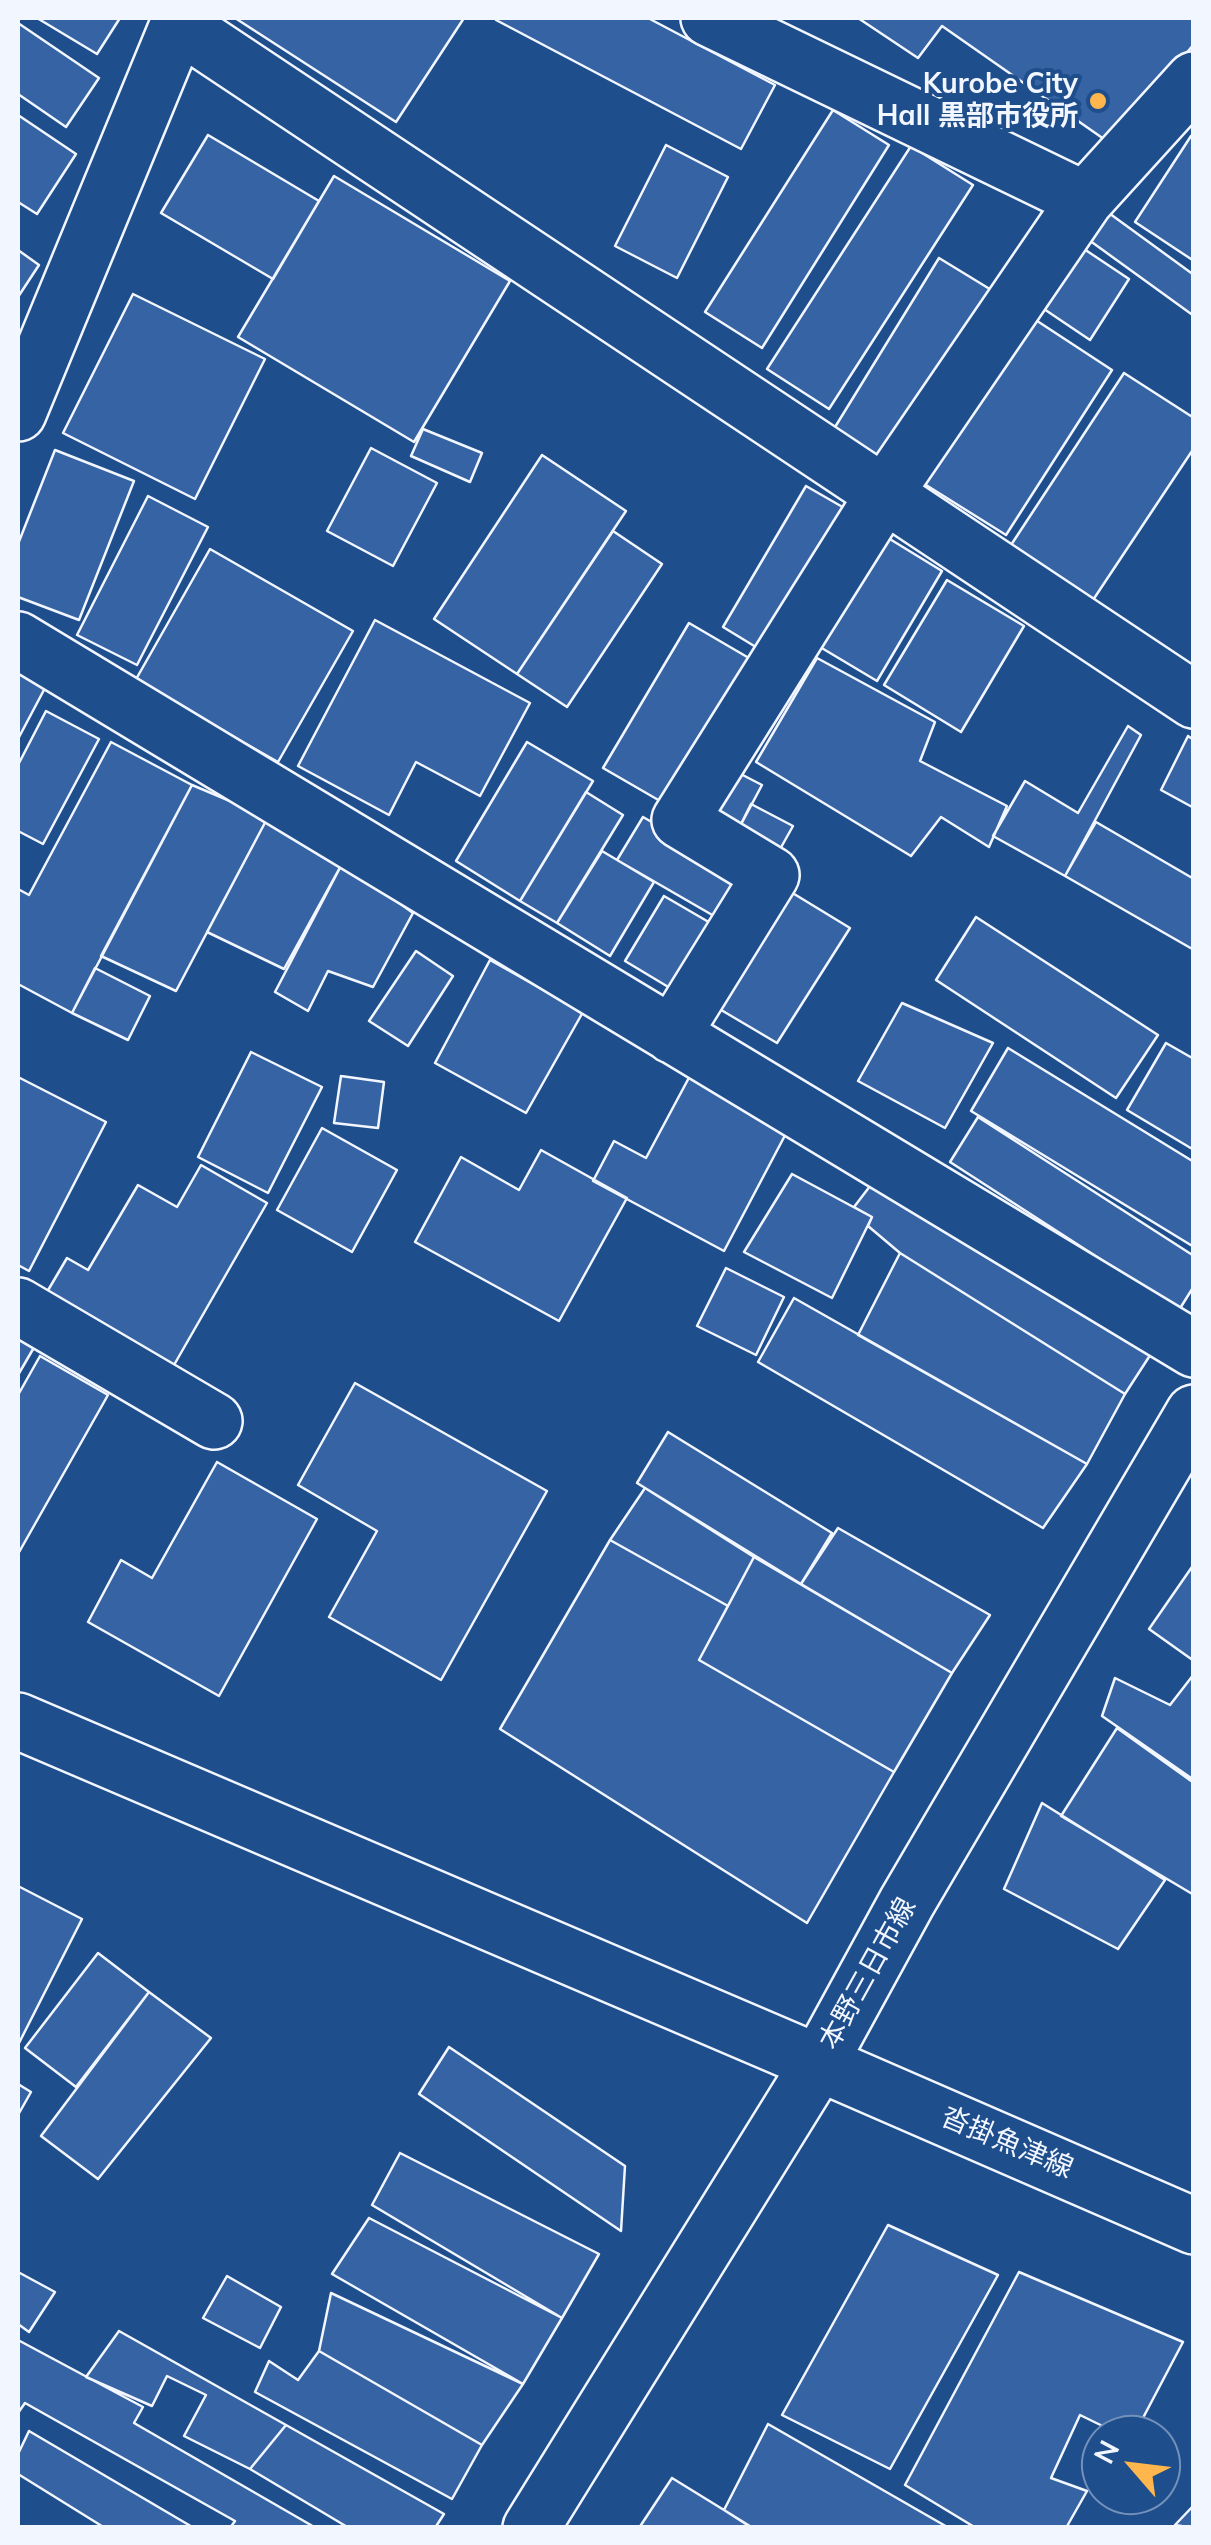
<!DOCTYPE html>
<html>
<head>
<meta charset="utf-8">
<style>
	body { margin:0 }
	#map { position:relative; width:1211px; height:2545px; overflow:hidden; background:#1f4e8c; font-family:Mulish,sans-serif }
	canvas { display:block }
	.frame { position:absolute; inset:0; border:20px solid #f2f6ff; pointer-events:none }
	.north { position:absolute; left:1081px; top:2415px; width:100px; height:100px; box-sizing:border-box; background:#1f4e8c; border:2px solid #7391ba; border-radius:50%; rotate:298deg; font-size:28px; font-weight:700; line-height:40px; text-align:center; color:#f2f6ff }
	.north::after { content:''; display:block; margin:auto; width:35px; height:45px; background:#ffb74d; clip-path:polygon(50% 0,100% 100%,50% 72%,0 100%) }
</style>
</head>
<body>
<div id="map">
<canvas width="1211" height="2545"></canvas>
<div class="frame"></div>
<div class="north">N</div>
</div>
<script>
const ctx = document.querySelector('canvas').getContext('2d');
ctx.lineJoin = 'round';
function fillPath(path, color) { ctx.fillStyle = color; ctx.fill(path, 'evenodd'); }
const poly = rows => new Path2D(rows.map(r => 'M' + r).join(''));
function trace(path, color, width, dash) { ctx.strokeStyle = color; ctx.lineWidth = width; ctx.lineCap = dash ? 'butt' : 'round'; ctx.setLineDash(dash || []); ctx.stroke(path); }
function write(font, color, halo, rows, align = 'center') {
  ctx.font = font + ' Mulish,"Noto Sans JP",sans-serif'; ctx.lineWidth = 8; ctx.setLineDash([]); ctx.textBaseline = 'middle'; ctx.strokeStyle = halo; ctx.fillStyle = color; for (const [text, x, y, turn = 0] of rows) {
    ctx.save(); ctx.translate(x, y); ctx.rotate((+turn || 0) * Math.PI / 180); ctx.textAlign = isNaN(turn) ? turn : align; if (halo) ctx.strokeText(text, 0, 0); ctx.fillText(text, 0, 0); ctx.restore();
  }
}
const building = poly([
	[37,18,120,18,97,54,37,18],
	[235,18,464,18,396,122,235,18],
	[497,18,648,18,775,85,741,149,496,20,497,18],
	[858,18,1194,18,1194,44,1111,144,942,26,918,58,858,18],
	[18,23,99,78,66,127,18,94,18,23],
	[833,110,889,145,762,348,705,312,833,110],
	[18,115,76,154,37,214,18,202,18,115],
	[208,135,319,201,273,279,161,213,208,135],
	[1191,136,1194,138,1194,261,1135,222,1191,136],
	[666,145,728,177,677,278,615,246,666,145],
	[911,146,973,185,829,409,767,369,911,146],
	[334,176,510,281,414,442,238,337,334,176],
	[1102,208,1194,275,1194,316,1082,235,1102,208],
	[1081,247,1129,279,1090,340,1041,307,1081,247],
	[18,250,39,265,18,297,18,250],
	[939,258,993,291,886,465,832,432,939,258],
	[133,294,265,359,195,499,63,433,133,294],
	[1025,313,1112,370,1006,535,918,480,1025,313],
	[1124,373,1194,418,1194,448,1093,600,1011,545,1124,373],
	[423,429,482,453,470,482,411,456,423,429],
	[371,448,437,483,393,566,327,531,371,448],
	[55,450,134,481,79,620,18,597,18,544,55,450],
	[542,455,626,511,517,674,434,619,542,455],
	[806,486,853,513,769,655,723,627,806,486],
	[148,496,208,527,137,665,77,635,148,496],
	[613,531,662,564,567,707,517,674,613,531],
	[880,533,942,571,877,681,815,644,880,533],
	[210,549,353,631,278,762,135,681,210,549],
	[947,580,1024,626,961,732,884,685,947,580],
	[375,620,530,703,480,796,416,762,389,815,298,766,375,620],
	[689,623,754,661,667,805,603,768,689,623],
	[817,658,935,722,920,761,1007,806,989,847,941,817,911,856,756,762,817,658],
	[18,673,45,688,18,739,18,673],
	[46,711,99,739,43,844,18,831,18,765,46,711],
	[1128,726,1141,735,1065,876,993,836,1025,781,1078,813,1128,726],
	[1188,736,1194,740,1194,808,1161,790,1188,736],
	[111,742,192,785,72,1013,18,984,18,889,29,895,111,742],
	[527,742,593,781,520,901,456,861,527,742],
	[733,770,762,785,738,830,710,815,733,770],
	[192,785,268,817,176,991,101,956,192,785],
	[586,792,623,815,557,923,520,901,586,792],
	[751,804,793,826,779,851,738,830,751,804],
	[268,817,343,862,284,969,207,932,268,817],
	[643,817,739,872,714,916,617,860,643,817],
	[1096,822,1194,879,1194,950,1065,876,1096,822],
	[602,851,654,882,610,956,557,923,602,851],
	[343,862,413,913,373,987,328,971,308,1011,275,992,343,862],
	[786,889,850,928,777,1043,711,1004,786,889],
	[664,896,719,928,680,994,625,961,664,896],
	[976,917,1158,1035,1116,1098,936,980,976,917],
	[416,951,453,976,408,1046,369,1021,416,951],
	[490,960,583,1012,526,1113,435,1063,490,960],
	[95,968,150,996,128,1040,72,1013,95,968],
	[902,1003,993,1043,945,1128,858,1081,902,1003],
	[1166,1043,1194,1059,1194,1150,1127,1110,1166,1043],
	[1008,1048,1194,1162,1194,1247,971,1111,1008,1048],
	[251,1052,322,1087,268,1193,198,1157,251,1052],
	[692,1072,791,1124,724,1251,593,1181,614,1141,646,1158,692,1072],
	[341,1076,384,1082,378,1128,334,1123,341,1076],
	[18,1077,106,1122,29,1271,18,1265,18,1077],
	[978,1117,1194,1256,1194,1286,1179,1310,950,1162,978,1117],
	[322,1128,397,1170,352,1252,277,1210,322,1128],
	[541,1150,627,1198,559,1321,415,1242,461,1157,519,1190,541,1150],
	[201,1165,267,1203,174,1365,47,1292,67,1258,88,1270,138,1185,177,1207,201,1165],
	[792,1174,872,1217,832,1298,744,1252,792,1174],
	[877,1177,1158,1343,1125,1394,900,1253,868,1226,872,1217,854,1207,877,1177],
	[900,1253,1125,1394,1087,1464,858,1335,900,1253],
	[726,1268,784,1297,756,1355,697,1326,726,1268],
	[794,1298,1087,1464,1043,1528,758,1362,794,1298],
	[18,1335,36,1344,18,1375,18,1335],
	[40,1356,108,1395,18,1554,18,1395,40,1356],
	[355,1383,547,1491,441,1680,329,1617,377,1531,298,1485,355,1383],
	[668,1432,832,1533,801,1584,637,1483,668,1432],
	[217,1462,317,1519,219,1696,88,1622,121,1560,152,1578,217,1462],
	[645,1488,754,1557,728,1606,610,1540,645,1488],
	[838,1528,990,1615,952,1673,801,1584,838,1528],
	[610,1540,728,1606,699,1660,894,1772,807,1923,500,1729,610,1540],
	[754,1557,952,1673,894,1772,699,1660,754,1557],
	[1194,1564,1194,1661,1149,1629,1194,1564],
	[1194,1674,1194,1780,1102,1716,1115,1678,1170,1705,1194,1674],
	[1117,1728,1194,1783,1194,1895,1061,1816,1117,1728],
	[1042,1803,1165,1880,1118,1949,1004,1889,1042,1803],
	[18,1886,82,1919,18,2045,18,1886],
	[98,1953,149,1992,76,2087,25,2048,98,1953],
	[149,1992,211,2038,98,2179,41,2136,149,1992],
	[449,2047,625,2166,621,2231,419,2094,449,2047],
	[18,2084,31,2092,18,2115,18,2084],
	[400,2153,599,2254,562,2318,372,2205,400,2153],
	[369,2218,562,2318,523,2384,332,2274,369,2218],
	[888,2225,998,2275,890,2469,782,2415,888,2225],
	[18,2272,55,2292,29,2332,18,2324,18,2272],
	[1019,2272,1183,2342,1134,2435,1121,2435,1080,2415,1051,2478,1087,2491,1066,2528,976,2528,905,2485,1019,2272],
	[227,2276,281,2307,260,2348,203,2318,227,2276],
	[331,2293,523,2384,482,2445,319,2351,331,2293],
	[119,2331,286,2425,250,2469,184,2436,206,2395,167,2376,152,2406,86,2377,119,2331],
	[18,2340,143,2407,134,2423,316,2528,230,2528,235,2521,25,2403,18,2413,18,2340],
	[319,2351,482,2445,452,2499,255,2392,269,2361,298,2380,319,2351],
	[768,2424,949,2528,753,2528,724,2510,768,2424],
	[286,2425,444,2514,435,2528,349,2528,250,2469,286,2425],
	[29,2431,194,2528,105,2528,18,2474,18,2454,29,2431],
	[672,2478,724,2510,752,2528,639,2528,672,2478],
	[1194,2505,1194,2528,1175,2525,1194,2505]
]);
fillPath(building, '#3563a3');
trace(building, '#f2f6ff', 2.5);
const minor = poly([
	[709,18,1085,200,1194,80],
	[178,24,1194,700],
	[18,413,181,18],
	[18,640,1194,1349],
	[672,1035,771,875,680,820,885,493,1085,200],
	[18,1306,214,1421],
	[18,1721,819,2063]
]);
const major = poly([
	[819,2063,1194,2226],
	[531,2528,819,2063,907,1902,1194,1413]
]);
trace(minor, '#f2f6ff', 60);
trace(major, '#f2f6ff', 60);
trace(minor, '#1f4e8c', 55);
trace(major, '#1f4e8c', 55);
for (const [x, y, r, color] of [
	[1098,101,10,"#ffb74d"]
]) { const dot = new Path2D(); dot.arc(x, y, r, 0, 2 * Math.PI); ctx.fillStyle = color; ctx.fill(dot); trace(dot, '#1f4e8c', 4); }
write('bold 28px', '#f2f6ff', '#1f4e8c', [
	["Kurobe City",1078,85],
	["Hall 黒部市役所",1078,117]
], 'right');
write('28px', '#f2f6ff', '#1f4e8c', [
	["本野三日市線",868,1974,-61],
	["沓掛魚津線",1007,2143,23]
]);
</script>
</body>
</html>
